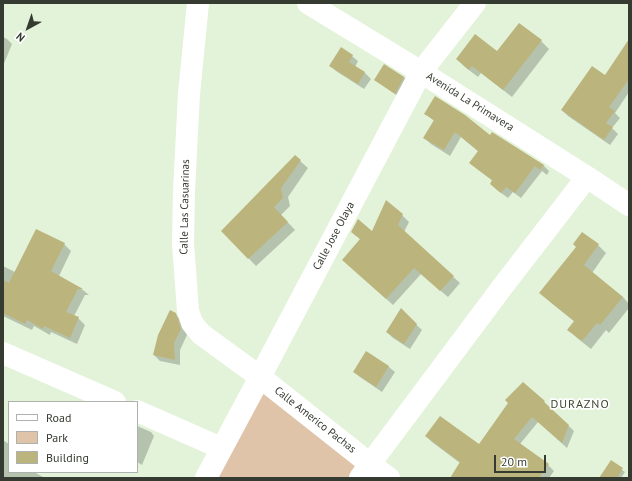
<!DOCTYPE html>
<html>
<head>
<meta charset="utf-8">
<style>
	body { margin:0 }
	#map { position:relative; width:632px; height:481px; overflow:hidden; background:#e3f3d9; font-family:"PT Sans",sans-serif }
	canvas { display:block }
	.frame { position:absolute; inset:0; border:4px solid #353b31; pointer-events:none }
	.legend { position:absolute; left:8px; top:401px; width:130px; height:72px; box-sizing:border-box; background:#fff; border:1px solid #aeb1ad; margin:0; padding:5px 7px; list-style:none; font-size:12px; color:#353b31 }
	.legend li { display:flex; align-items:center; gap:8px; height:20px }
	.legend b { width:20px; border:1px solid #aeb1ad }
	.north { position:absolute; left:8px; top:8px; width:40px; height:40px; -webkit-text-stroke:3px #fff; paint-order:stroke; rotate:220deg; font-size:11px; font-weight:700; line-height:16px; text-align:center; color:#353b31 }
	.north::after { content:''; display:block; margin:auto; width:14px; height:18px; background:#353b31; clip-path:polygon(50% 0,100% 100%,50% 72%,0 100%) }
	.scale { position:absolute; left:494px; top:455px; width:52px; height:18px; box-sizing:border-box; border:2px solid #353b31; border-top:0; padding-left:5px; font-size:12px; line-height:14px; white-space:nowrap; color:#353b31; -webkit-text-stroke:3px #fff; paint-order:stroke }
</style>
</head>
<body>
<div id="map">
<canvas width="632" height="481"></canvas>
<div class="frame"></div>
<ul class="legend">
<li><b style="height:5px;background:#fff"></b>Road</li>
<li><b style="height:11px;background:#dfc4a9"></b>Park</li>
<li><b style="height:11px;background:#bcb47d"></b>Building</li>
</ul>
<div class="north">N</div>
<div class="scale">20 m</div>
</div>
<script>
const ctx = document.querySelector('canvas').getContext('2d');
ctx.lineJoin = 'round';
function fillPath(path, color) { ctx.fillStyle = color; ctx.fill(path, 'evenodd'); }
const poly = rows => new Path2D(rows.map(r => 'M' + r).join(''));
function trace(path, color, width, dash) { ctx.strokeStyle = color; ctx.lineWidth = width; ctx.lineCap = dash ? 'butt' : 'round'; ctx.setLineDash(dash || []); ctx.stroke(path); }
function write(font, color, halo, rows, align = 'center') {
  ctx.font = font + ' "PT Sans",sans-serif'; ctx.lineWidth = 3.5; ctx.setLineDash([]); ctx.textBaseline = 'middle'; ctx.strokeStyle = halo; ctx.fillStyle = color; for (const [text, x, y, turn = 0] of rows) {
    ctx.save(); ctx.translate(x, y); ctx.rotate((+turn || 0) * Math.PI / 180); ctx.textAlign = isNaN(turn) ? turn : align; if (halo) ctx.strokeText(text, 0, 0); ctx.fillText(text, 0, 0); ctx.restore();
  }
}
fillPath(poly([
	[262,389,361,466,353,478,218,478]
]), '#dfc4a9');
fillPath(poly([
	[3,37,7,39,12,44,3,66],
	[541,41,549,49,512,97,481,73,478,77,465,67,457,59,498,53],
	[629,41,629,92,615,113,620,118,612,128,618,134,610,145,568,116,562,110,605,76],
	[352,56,358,61,355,67,365,73,371,79,364,89,336,71,330,65],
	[385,66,404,77,407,80,398,96,378,82],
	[426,114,490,137,543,165,549,171,547,175,542,171,521,198,513,192,508,198,497,190,491,184,493,181,477,169,470,163,479,152,461,137,450,156,431,144,424,138,434,121],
	[300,161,308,168,288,197,290,206,281,215,295,230,256,266,222,231],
	[402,215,409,222,404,232,460,283,448,297,421,274,393,305,350,266,361,240,352,232,372,232],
	[582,233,598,245,606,253,592,273,623,297,629,304,629,308,609,333,606,330,591,349,577,338,569,330,575,322,549,301,541,293,577,247],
	[64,244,71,251,59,276,83,290,89,295,85,295,74,316,78,318,85,325,77,344,51,332,50,335,34,326,32,330,3,316,3,266,15,272],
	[401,310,422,330,410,349,393,338,387,332],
	[175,314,181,320,187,335,180,350,180,365,160,361,154,355],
	[367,352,389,367,395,372,382,392,360,377,354,372],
	[544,402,574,431,567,448,538,422,520,444,548,465,554,471,549,478,458,478,460,463,432,442,426,436,479,446],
	[137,426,151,432,154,436,142,465,137,462],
	[3,440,9,444,9,472,34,472,45,478,3,478],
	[611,462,625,472,621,478,608,478]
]), '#0003');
fillPath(poly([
	[519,23,542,40,503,90,472,66,469,70,456,59,475,34,497,51],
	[629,39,629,79,609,107,615,111,606,123,613,127,604,140,561,110,592,66,605,75],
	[341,47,353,55,349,62,365,72,358,84,329,66],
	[384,64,404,77,395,94,374,80],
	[435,96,465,115,490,135,492,132,544,165,540,170,535,166,515,193,506,187,501,193,490,184,492,180,469,163,478,151,455,132,444,150,423,138,434,120,424,114],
	[295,155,301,160,281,188,283,198,274,207,288,222,248,259,221,231],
	[386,200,403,214,398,225,454,276,440,291,414,268,386,299,342,260,360,239,351,232,358,219,372,231],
	[36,229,65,243,51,271,83,289,78,289,66,312,79,317,70,338,44,326,43,329,27,320,25,324,3,313,3,280,9,283],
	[582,232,599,244,584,265,623,297,600,325,597,323,582,341,567,330,574,321,539,293,576,247,573,244],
	[401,308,417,324,404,344,386,332],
	[170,310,176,313,181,329,174,343,175,360,153,355,158,335],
	[366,351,389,366,376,387,353,372],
	[523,382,545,401,544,402,569,425,562,443,532,417,514,439,549,464,539,478,450,478,460,462,425,436,440,416,479,444,508,403,505,400],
	[611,460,623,468,617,478,599,478]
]), '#bcb47d');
trace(poly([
	[198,3,189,94,184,191,183,243,188,311,192,323,201,334,260,377,421,72,475,3],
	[308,3,421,72,587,177,629,205],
	[3,353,115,402],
	[137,411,221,448],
	[389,478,370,464,503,286,587,177]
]), '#fff', 22);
trace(poly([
	[206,478,260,377,370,464,360,478]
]), '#fff', 22);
write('11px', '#353b31', '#fff', [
	["Avenida La Primavera",470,102,32],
	["Calle Las Casuarinas",185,207,-89],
	["Calle Jose Olaya",334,236,-62],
	["Calle Americo Pachas",315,420,38]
]);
ctx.letterSpacing = '1px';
write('12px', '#38452f', '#fff', [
	["DURAZNO",580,405]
]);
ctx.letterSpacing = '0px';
</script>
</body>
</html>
